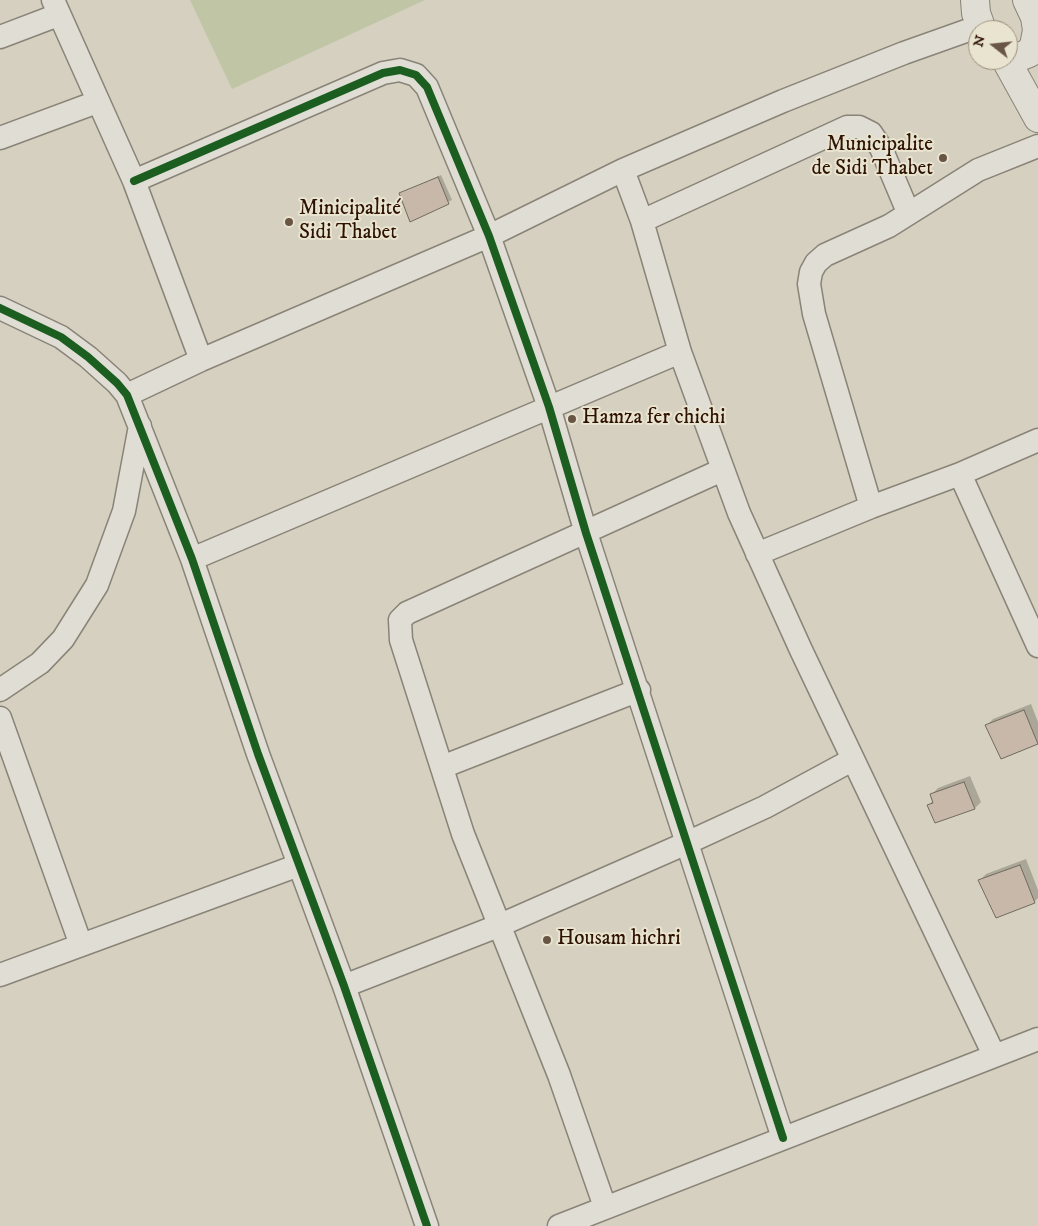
<!DOCTYPE html>
<html>
<head>
<meta charset="utf-8">
<style>
	body { margin:0 }
	#map { position:relative; width:1038px; height:1226px; overflow:hidden; background:#d5d0bf; font-family:"IM FELL DW Pica",serif }
	canvas { display:block }
	.north { position:absolute; left:968px; top:20px; width:50px; height:50px; box-sizing:border-box; background:#e9e4d0; border:1px solid #9f907e; border-radius:50%; rotate:286deg; font-size:14px; font-weight:700; line-height:20px; text-align:center; color:#2f1302 }
	.north::after { content:''; display:block; margin:auto; width:18px; height:22px; background:#695544; clip-path:polygon(50% 0,100% 100%,50% 72%,0 100%) }
</style>
</head>
<body>
<div id="map">
<canvas width="1038" height="1226"></canvas>
<div class="north">N</div>
</div>
<script>
const ctx = document.querySelector('canvas').getContext('2d');
ctx.lineJoin = 'round';
function fillPath(path, color) { ctx.fillStyle = color; ctx.fill(path, 'evenodd'); }
const poly = rows => new Path2D(rows.map(r => 'M' + r).join(''));
function trace(path, color, width, dash) { ctx.strokeStyle = color; ctx.lineWidth = width; ctx.lineCap = dash ? 'butt' : 'round'; ctx.setLineDash(dash || []); ctx.stroke(path); }
function write(font, color, halo, rows, align = 'center') {
  ctx.font = font + ' "IM FELL DW Pica",serif'; ctx.lineWidth = 4; ctx.setLineDash([]); ctx.textBaseline = 'middle'; ctx.strokeStyle = halo; ctx.fillStyle = color; for (const [text, x, y, turn = 0] of rows) {
    ctx.save(); ctx.translate(x, y); ctx.rotate((+turn || 0) * Math.PI / 180); ctx.textAlign = isNaN(turn) ? turn : align; if (halo) ctx.strokeText(text, 0, 0); ctx.fillText(text, 0, 0); ctx.restore();
  }
}
fillPath(poly([
	[190,0,425,0,232,89]
]), '#c0c6a5');
fillPath(poly([
	[441,175,452,200,411,220,400,194],
	[1031,704,1038,722,1038,742,1001,757,987,725,993,719],
	[970,776,981,802,975,808,928,805,934,800,932,794,938,788],
	[1026,859,1038,890,1038,898,1034,902,980,880,986,874]
]), '#0003');
const building = poly([
	[438,177,449,204,410,222,399,193,438,177],
	[1024,710,1038,744,1001,759,985,725,1024,710],
	[964,782,975,809,935,823,927,805,933,803,930,794,964,782],
	[1020,865,1035,903,996,918,978,880,1020,865]
]);
fillPath(building, '#c8b8aa');
trace(building, '#716a5f', 1);
const minor = poly([
	[53,0,134,181,201,360],
	[0,37,58,15],
	[0,138,97,102],
	[623,170,642,221,680,352,739,513,801,650,994,1055],
	[134,181,383,73,400,70,416,75,427,87,489,236,549,407,586,533,783,1138],
	[642,221,847,127,859,127,871,133,881,148,908,212],
	[0,308,61,337,88,357,117,383,127,395,192,559,258,754,344,986,427,1226],
	[127,395,201,360,489,236,623,170,783,101,904,53,980,26],
	[960,474,1038,646],
	[871,507,814,314,809,284,811,272,816,263,825,255,889,226,978,170,1038,146],
	[757,554,871,507,960,474,1038,440],
	[192,559,680,352],
	[0,690,40,663,63,639,97,585,124,511,140,426],
	[0,718,81,945],
	[442,767,639,690],
	[0,975,299,865],
	[344,986,498,926,689,842,765,807,852,760],
	[605,1207,559,1075,463,834,401,640,400,620,407,613,722,470],
	[559,1226,1038,1039]
]);
const tertiary = poly([
	[975,0,976,13,982,30],
	[1008,55,1019,57,1029,53,1034,46,1037,30,1035,17,1027,0],
	[1006,60,1038,118]
]);
trace(minor, '#8a8378', 25);
trace(tertiary, '#8a8378', 30);
trace(minor, '#dfddd4', 22);
trace(tertiary, '#dfddd4', 28);
trace(poly([
	[134,181,383,73,400,70,416,75,427,87,489,236,549,407,586,533,783,1138],
	[0,308,61,337,88,357,117,383,127,395,192,559,258,754,344,986,427,1226]
]), '#1b5e20', 8);
for (const [x, y, r, color] of [
	[943,158,5,"#695544"],
	[289,222,5,"#695544"],
	[572,419,5,"#695544"],
	[547,940,5,"#695544"]
]) { const dot = new Path2D(); dot.arc(x, y, r, 0, 2 * Math.PI); ctx.fillStyle = color; ctx.fill(dot); trace(dot, '#e9e4d0', 2); }
write('21px', '#2f1302', '#e9e4d0', [
	["Municipalite",933,146,"right"],
	["de Sidi Thabet",933,170,"right"],
	["Minicipalité",299,210],
	["Sidi Thabet",299,234],
	["Hamza fer chichi",582,419],
	["Housam hichri",557,940]
], 'left');
</script>
</body>
</html>
